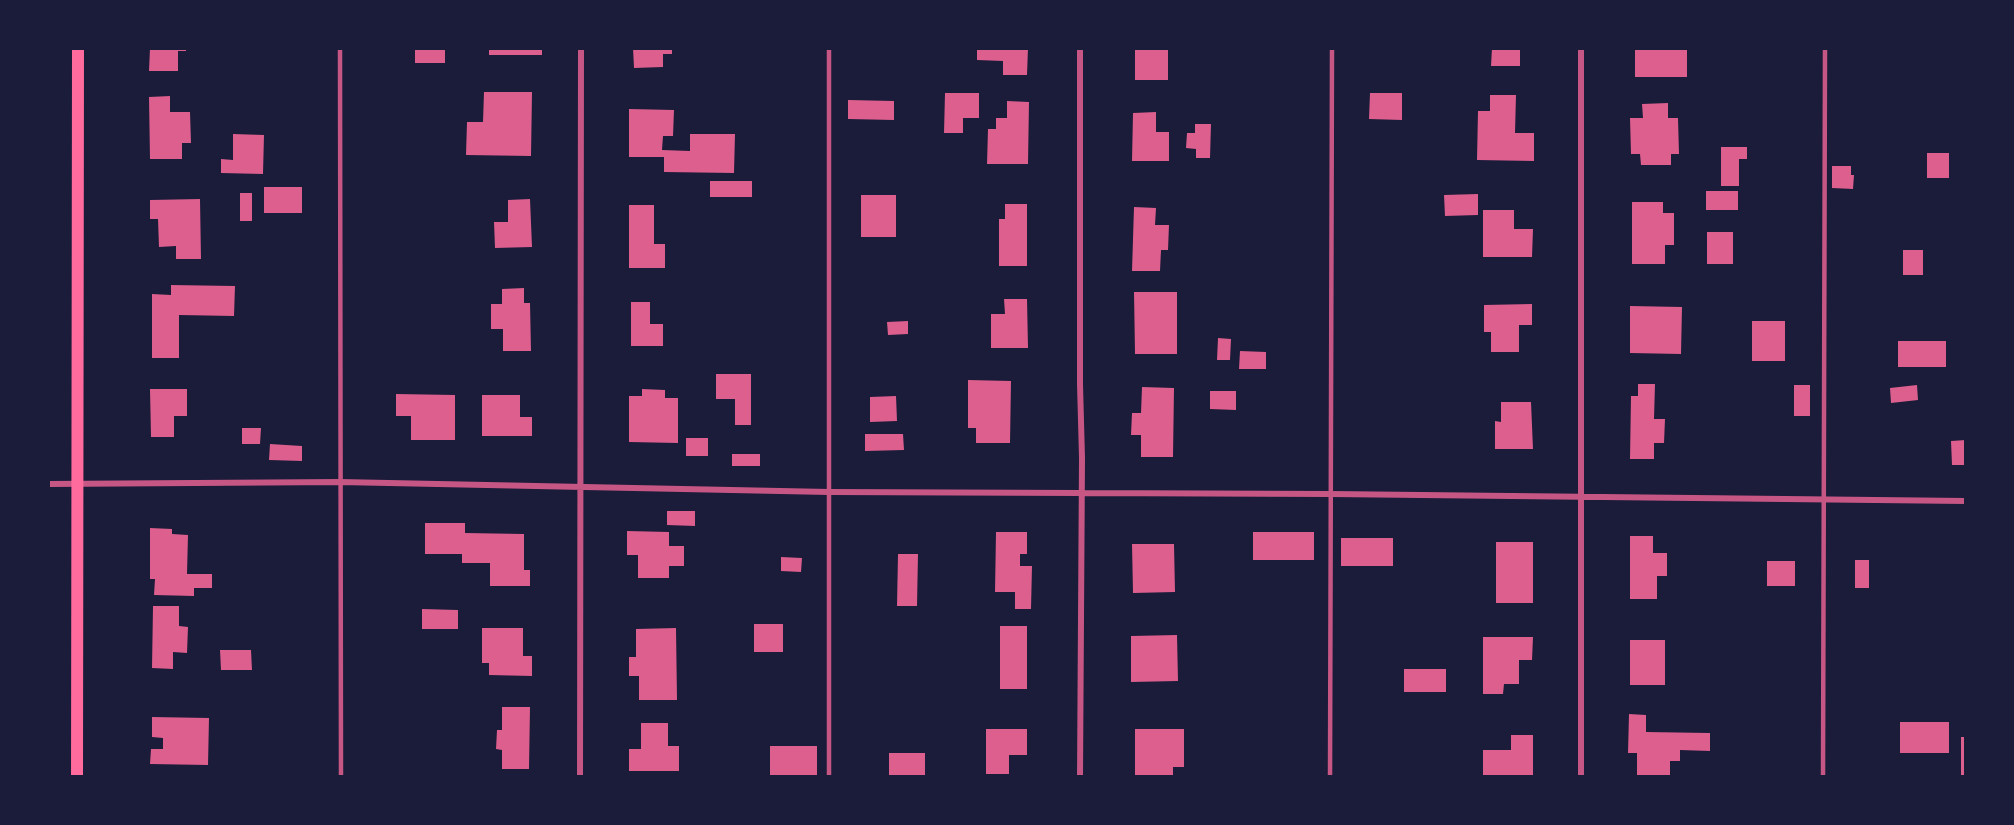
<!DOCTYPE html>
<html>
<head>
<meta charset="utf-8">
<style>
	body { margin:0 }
	#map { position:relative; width:2014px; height:825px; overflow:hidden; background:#1b1b3a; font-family:"Titillium Web",sans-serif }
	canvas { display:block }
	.frame { position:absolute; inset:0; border:50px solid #1b1b3a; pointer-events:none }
</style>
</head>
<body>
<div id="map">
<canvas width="2014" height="825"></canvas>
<div class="frame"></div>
</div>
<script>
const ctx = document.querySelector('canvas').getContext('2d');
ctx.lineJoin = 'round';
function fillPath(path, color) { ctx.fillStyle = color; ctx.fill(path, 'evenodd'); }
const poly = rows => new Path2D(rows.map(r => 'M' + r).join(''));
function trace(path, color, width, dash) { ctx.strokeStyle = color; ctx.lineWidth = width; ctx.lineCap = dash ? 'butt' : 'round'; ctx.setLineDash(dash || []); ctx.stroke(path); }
fillPath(poly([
	[150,48,186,48,186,51,178,51,178,71,149,71],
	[415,48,445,48,445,63,415,63],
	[489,48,542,48,542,55,489,55],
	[633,48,672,48,672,54,663,54,663,67,634,68],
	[977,48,1028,48,1027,75,1003,75,1003,61,977,60],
	[1135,48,1168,48,1168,80,1135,80],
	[1492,48,1520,48,1520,66,1491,66],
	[1635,48,1687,48,1687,77,1635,77],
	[484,92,532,92,531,156,466,155,467,122,483,122],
	[945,93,979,93,979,118,963,118,963,133,944,133],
	[1370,93,1402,93,1402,120,1369,119],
	[1490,95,1516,95,1515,133,1534,133,1534,161,1477,160,1478,111,1490,111],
	[170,96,170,112,190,112,191,143,182,143,182,159,150,159,149,97],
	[848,100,894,101,894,120,848,119],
	[1007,101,1029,102,1028,164,987,164,988,129,996,129,996,118,1007,118],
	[1668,103,1668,118,1678,118,1679,154,1671,154,1671,165,1641,165,1640,154,1631,154,1630,118,1643,118,1642,104],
	[629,109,674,110,673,136,663,136,662,150,690,151,690,134,735,134,734,173,664,172,664,157,629,157],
	[1156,112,1156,132,1169,132,1169,161,1132,161,1133,113],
	[1195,124,1211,124,1210,158,1196,158,1196,149,1186,148,1187,133,1195,133],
	[233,134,264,135,263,174,221,173,221,159,233,160],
	[1721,147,1747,147,1747,159,1739,159,1739,186,1721,186],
	[1927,153,1949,153,1949,178,1927,178],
	[1832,166,1851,166,1851,175,1854,175,1853,189,1832,188],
	[710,181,752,181,752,197,710,197],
	[264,187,302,187,302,213,264,213],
	[1706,191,1738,191,1738,210,1706,210],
	[240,193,252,193,252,221,240,221],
	[1478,194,1478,215,1445,216,1444,195],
	[861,195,896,195,896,237,861,237],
	[200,199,201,259,176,259,176,246,159,247,158,219,150,219,150,200],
	[530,199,532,247,495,248,494,222,508,222,508,200],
	[1632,202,1663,202,1663,213,1674,213,1674,245,1665,245,1665,264,1632,264],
	[1005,204,1027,204,1027,266,999,266,999,219,1005,219],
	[629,205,654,205,654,244,665,244,665,268,629,268],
	[1134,207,1156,208,1155,225,1169,225,1168,250,1161,250,1160,271,1132,271],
	[1483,210,1514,210,1514,229,1533,229,1532,257,1483,257],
	[1707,232,1733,232,1733,264,1707,264],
	[1903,250,1923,250,1923,275,1903,275],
	[171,285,235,286,234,316,179,315,179,358,152,358,152,294,171,295],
	[524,288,524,303,530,303,531,351,503,351,503,329,491,329,491,304,502,304,502,289],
	[1134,292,1177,292,1177,354,1135,354],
	[1004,299,1027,299,1028,348,991,348,991,314,1005,314],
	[631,302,650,302,650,324,663,324,663,346,631,346],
	[1532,304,1532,325,1519,325,1519,352,1491,352,1491,332,1484,332,1484,305],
	[1630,306,1682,307,1681,354,1630,353],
	[908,321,908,334,888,335,887,322],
	[1752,321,1785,321,1785,361,1752,361],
	[1218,338,1231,339,1230,360,1217,360],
	[1898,341,1946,341,1946,367,1898,367],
	[1240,351,1266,352,1266,369,1239,369],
	[716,374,751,374,751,425,735,425,735,399,716,399],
	[968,380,1011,381,1010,443,976,443,976,428,968,428],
	[1638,384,1655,384,1654,419,1665,419,1664,443,1654,443,1654,459,1630,459,1631,396,1638,396],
	[1794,385,1810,385,1810,416,1794,416],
	[1917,385,1918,400,1891,403,1890,388],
	[1142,387,1174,388,1173,457,1141,457,1141,435,1131,435,1132,413,1141,413],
	[150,389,187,389,187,416,174,416,174,437,151,437],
	[642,389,665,390,665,398,678,398,678,443,629,442,629,396,642,396],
	[1210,391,1236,391,1236,410,1210,409],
	[396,394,455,395,455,440,411,440,411,416,396,416],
	[482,395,520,395,520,417,532,417,532,436,482,436],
	[896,396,897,421,870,422,870,397],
	[1501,402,1531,402,1533,449,1495,449,1495,421,1501,422],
	[242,428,261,428,260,444,242,444],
	[865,434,903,434,904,450,865,451],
	[686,438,708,438,708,456,686,456],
	[1966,440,1966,465,1952,465,1951,441],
	[270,444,302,446,302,461,269,460],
	[732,454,760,454,760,466,732,466],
	[667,511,695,511,695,526,667,525],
	[425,523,465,523,465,533,524,534,524,570,530,570,530,586,490,586,490,563,462,563,462,554,425,554],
	[150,528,172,529,172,534,188,535,187,574,212,574,212,588,194,588,194,596,154,595,155,579,150,579],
	[627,531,669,532,669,546,684,546,684,566,669,566,669,578,638,578,638,555,627,555],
	[996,532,1027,532,1027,554,1020,554,1020,566,1032,566,1031,609,1015,609,1015,592,995,592],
	[1253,532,1314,532,1314,560,1253,560],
	[1630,536,1653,536,1653,553,1667,553,1667,576,1657,576,1657,599,1630,599],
	[1341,538,1393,538,1393,566,1341,566],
	[1496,542,1533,542,1533,603,1496,603],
	[1132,544,1174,544,1175,592,1133,593],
	[898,554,918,554,917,606,897,606],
	[781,557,802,558,801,572,781,571],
	[1855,560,1869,560,1869,588,1855,588],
	[1767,561,1795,561,1795,586,1767,586],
	[153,606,179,606,179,626,188,627,187,653,173,652,173,669,152,668],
	[422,609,458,610,458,629,422,629],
	[754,624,783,624,783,652,754,652],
	[1000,626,1027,626,1027,689,1000,689],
	[482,628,523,628,523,656,532,656,532,676,489,675,489,663,482,663],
	[676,628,677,700,639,700,639,676,629,676,629,657,636,657,636,629],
	[1177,635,1178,681,1131,682,1131,636],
	[1483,637,1533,637,1532,660,1519,660,1519,684,1504,684,1503,694,1483,694],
	[1630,640,1665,640,1665,685,1630,685],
	[220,650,251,650,252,670,221,670],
	[1404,669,1446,669,1446,692,1404,692],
	[502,707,530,707,529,769,502,769,502,750,496,749,497,730,502,730],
	[1629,714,1646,715,1646,732,1710,733,1710,751,1680,750,1680,761,1670,761,1670,777,1637,777,1637,753,1628,753],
	[152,717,209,718,208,765,150,764,151,749,163,749,163,738,152,737],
	[1900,722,1949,722,1949,753,1900,753],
	[641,723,668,723,668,746,679,746,679,771,629,771,629,749,641,749],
	[986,729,1027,729,1027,755,1009,755,1009,774,986,774],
	[1135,729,1184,729,1184,767,1173,767,1173,777,1135,777],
	[1511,735,1533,735,1533,777,1483,777,1483,750,1511,750],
	[1961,737,1966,737,1966,777,1961,777],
	[770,746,817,746,817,777,770,777],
	[889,753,925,753,925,776,889,776]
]), '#dd5f8e');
trace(poly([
	[340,48,341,777],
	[829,777,829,48],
	[1330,777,1332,48],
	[1823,777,1825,48]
]), '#c65784', 4.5);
trace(poly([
	[48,484,340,482,829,492,1330,494,1966,501],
	[580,777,581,48],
	[1080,777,1082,458,1080,384,1080,48],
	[1581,777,1581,48]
]), '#c65784', 6);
trace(poly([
	[77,777,78,48]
]), '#ff6b9d', 12);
</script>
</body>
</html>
